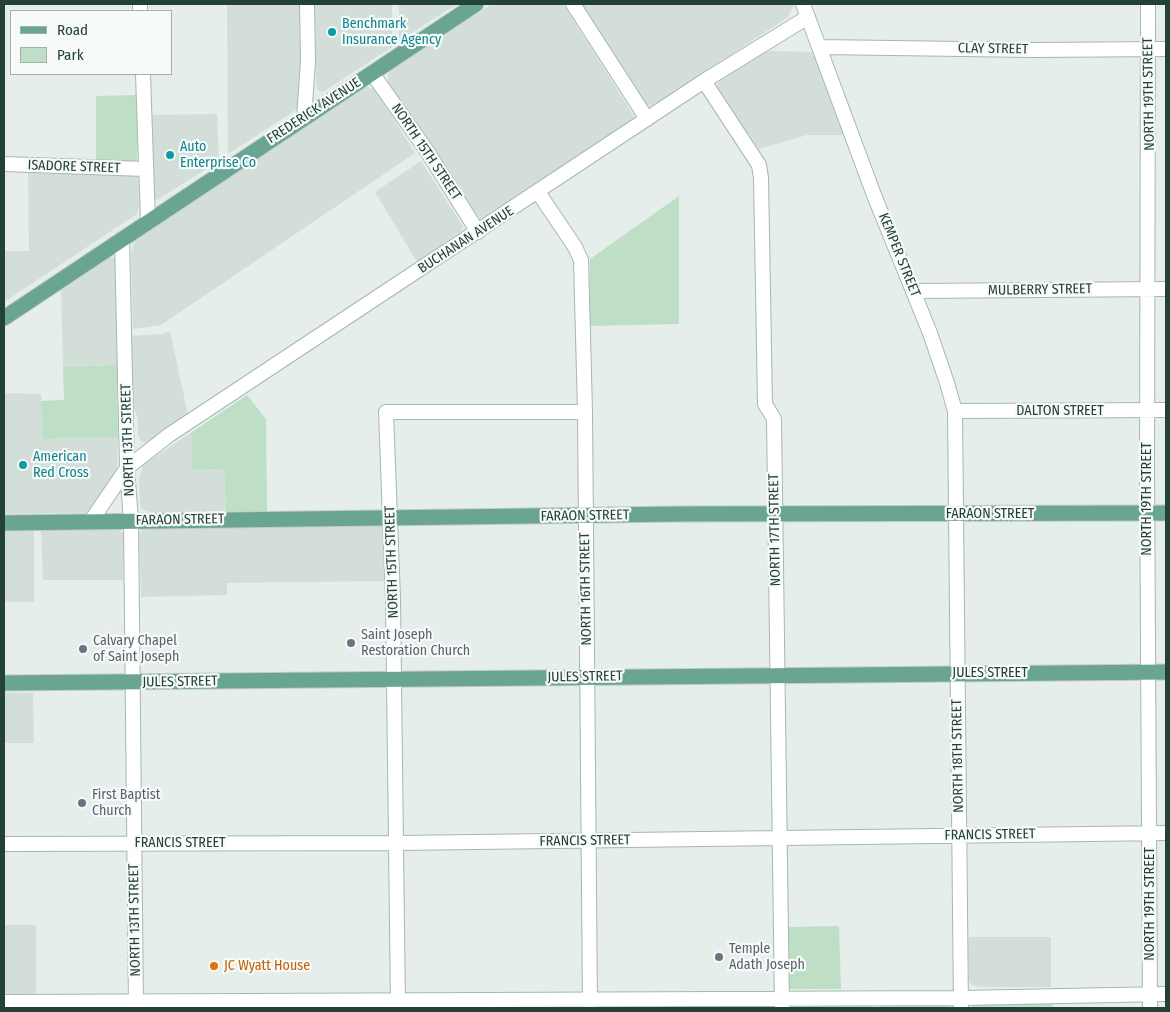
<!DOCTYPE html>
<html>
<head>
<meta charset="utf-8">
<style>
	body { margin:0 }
	#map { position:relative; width:1170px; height:1012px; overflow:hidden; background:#e5eeea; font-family:"Fira Sans Condensed",sans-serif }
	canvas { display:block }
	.frame { position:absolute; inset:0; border:5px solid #244138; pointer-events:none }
	.legend { position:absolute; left:10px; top:10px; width:162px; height:65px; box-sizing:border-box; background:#f6faf8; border:1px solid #a2b0ab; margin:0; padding:6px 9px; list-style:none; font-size:15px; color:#244138 }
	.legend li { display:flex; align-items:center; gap:10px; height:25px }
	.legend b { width:25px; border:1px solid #a2b0ab }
</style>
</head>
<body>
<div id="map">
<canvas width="1170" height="1012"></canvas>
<div class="frame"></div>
<ul class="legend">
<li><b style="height:6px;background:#6aa493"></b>Road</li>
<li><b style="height:14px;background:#bedfc6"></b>Park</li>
</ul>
</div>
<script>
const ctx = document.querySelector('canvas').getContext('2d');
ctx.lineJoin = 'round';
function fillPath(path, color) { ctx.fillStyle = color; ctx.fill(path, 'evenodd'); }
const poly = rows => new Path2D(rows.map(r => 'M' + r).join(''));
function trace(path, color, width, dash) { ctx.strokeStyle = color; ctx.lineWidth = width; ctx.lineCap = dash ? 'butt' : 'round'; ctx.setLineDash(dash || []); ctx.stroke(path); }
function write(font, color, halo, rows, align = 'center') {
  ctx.font = font + ' "Fira Sans Condensed",sans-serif'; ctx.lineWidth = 4.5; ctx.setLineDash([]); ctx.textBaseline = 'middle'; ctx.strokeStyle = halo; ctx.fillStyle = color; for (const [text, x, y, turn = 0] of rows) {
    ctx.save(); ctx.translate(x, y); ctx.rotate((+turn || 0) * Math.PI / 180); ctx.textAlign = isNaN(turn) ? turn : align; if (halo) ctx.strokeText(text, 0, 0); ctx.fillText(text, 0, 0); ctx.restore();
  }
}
fillPath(poly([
	[227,4,299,4,301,102,298,109,228,154],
	[315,4,392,4,392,47,323,92,318,91,316,86],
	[399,4,457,4,399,41],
	[492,4,563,4,634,116,632,121,481,218,475,216,388,82,388,75,390,69],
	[581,4,793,4,793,7,788,17,655,105,650,106,645,104],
	[770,51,811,52,816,55,847,135,807,135,759,149,718,90,717,84,720,79,761,53],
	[365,86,375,89,415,153,161,325,133,329,131,253,136,237],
	[217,114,219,161,157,200,152,197,149,115],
	[421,161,463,226,461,231,417,262,375,192],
	[28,169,138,173,139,207,137,214,4,302,4,251,29,251],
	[111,257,116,259,117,264,117,365,63,367,61,288,105,258],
	[170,331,188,415,147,443,141,441,138,435,138,418,132,404,132,336,162,334],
	[4,393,41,394,43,439,118,437,117,469,91,510,86,513,4,514],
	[192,432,192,470,224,469,226,512,149,512,143,510,140,507,139,479,143,465],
	[381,526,385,530,385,581,227,583,227,595,141,597,139,533,145,528],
	[119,529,124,535,123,580,43,580,41,530],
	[4,530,34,530,34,602,4,602],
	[4,693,33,693,34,743,4,743],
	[4,925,36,925,36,995,4,995],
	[968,937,1051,937,1051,987,979,987,972,985,969,981]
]), '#d3ded9');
fillPath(poly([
	[137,95,137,160,134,163,96,162,96,96],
	[679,196,679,324,590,326,590,259],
	[117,365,118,437,43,439,41,401,64,400,63,367],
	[247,395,266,419,267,511,226,512,224,469,192,470,192,432],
	[839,926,841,989,790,989,787,985,787,927],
	[976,1003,1052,1003,1053,1008,969,1008],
	[795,1004,873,1005,873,1008,788,1008],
	[880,1005,948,1005,952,1008,880,1008]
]), '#bedfc6');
const minor = poly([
	[140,4,140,11],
	[573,4,647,119],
	[803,4,874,195,930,333,947,383,955,411,961,1008],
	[1148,4,1147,463,1150,1008],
	[821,47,1033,50,1166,49],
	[372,73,427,151,478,232],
	[143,74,148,222],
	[704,81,759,165,761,178,765,404,774,419,782,1008],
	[304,119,308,61,307,4],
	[4,164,145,169],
	[538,192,575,247,581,260,585,412,590,1008],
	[122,239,127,468,131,521,136,1008],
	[914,291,1166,289],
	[955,411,1166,410],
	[91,521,127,468,169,435,704,81,808,17],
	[4,844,398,843,1166,833],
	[4,1002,961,998,1166,994],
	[398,1008,393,599,386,412,585,412]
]);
const major = poly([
	[4,318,476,4],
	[4,523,679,514,1166,513],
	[4,683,1166,672]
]);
trace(minor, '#a7b7b1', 16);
trace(major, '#c2cac7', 17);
trace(minor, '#fff', 14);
trace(major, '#6aa493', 15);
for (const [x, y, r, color] of [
	[332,32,5,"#0f9aa8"],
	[170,155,5,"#0f9aa8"],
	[23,465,5,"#0f9aa8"],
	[351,643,5,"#6b7280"],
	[83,649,5,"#6b7280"],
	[82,803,5,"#6b7280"],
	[719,957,5,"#6b7280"],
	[214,966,5,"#e8710a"]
]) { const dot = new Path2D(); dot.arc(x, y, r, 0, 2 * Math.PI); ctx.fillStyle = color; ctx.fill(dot); trace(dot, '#f6faf8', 2); }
write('14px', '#0d838f', '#f6faf8', [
	["Benchmark",342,24],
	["Insurance Agency",342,40],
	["Auto",180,147],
	["Enterprise Co",180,163],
	["American",33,457],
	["Red Cross",33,473]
], 'left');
write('14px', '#244138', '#f6faf8', [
	["CLAY STREET",993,49,1],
	["NORTH 19TH STREET",1149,94,-91],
	["FREDERICK AVENUE",314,111,-33],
	["NORTH 15TH STREET",426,152,56],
	["ISADORE STREET",74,167,2],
	["BUCHANAN AVENUE",466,240,-33],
	["KEMPER STREET",899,255,68],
	["MULBERRY STREET",1040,290,-1],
	["DALTON STREET",1060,411],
	["NORTH 13TH STREET",128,440,-92],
	["NORTH 19TH STREET",1147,499,-90],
	["FARAON STREET",990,514],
	["FARAON STREET",585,516,-1],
	["FARAON STREET",180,520,-1],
	["NORTH 17TH STREET",775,530,-91],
	["NORTH 15TH STREET",392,562,-92],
	["NORTH 16TH STREET",586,589,-91],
	["JULES STREET",990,673],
	["JULES STREET",585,677,-1],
	["JULES STREET",180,682,-1],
	["NORTH 18TH STREET",958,756,-91],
	["FRANCIS STREET",990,835,-1],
	["FRANCIS STREET",585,841,-1],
	["FRANCIS STREET",180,843],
	["NORTH 19TH STREET",1150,904,-90],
	["NORTH 13TH STREET",135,920,-91]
]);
write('14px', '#5b616d', '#f6faf8', [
	["Saint Joseph",361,635],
	["Restoration Church",361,651],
	["Calvary Chapel",93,641],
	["of Saint Joseph",93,657],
	["First Baptist",92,795],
	["Church",92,811],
	["Temple",729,949],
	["Adath Joseph",729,965]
], 'left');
write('14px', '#c56008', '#f6faf8', [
	["JC Wyatt House",224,966]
], 'left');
</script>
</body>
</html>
